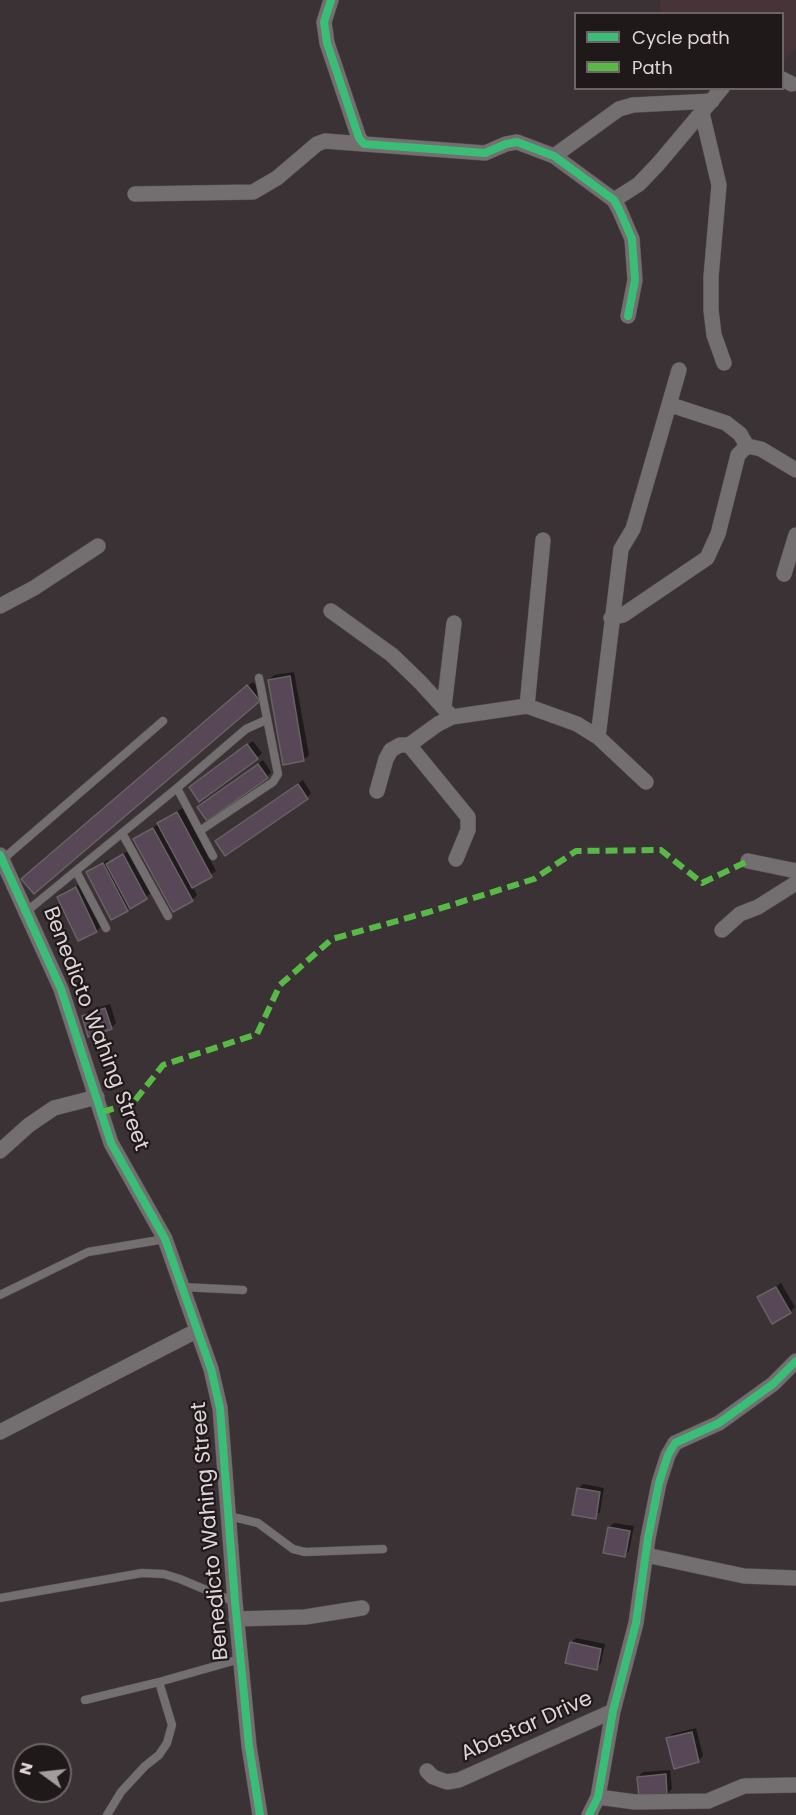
<!DOCTYPE html>
<html>
<head>
<meta charset="utf-8">
<style>
	body { margin:0 }
	#map { position:relative; width:796px; height:1815px; overflow:hidden; background:#3a3234; font-family:Poppins,sans-serif }
	canvas { display:block }
	.legend { position:absolute; left:574px; top:12px; width:210px; height:78px; box-sizing:border-box; background:#1f191a; border:2px solid #6c6466; margin:0; padding:8px 10px; list-style:none; font-size:18px; color:#dfd5d8 }
	.legend li { display:flex; align-items:center; gap:12px; height:30px }
	.legend b { width:30px; border:2px solid #6c6466 }
	.north { position:absolute; left:12px; top:1743px; width:60px; height:60px; box-sizing:border-box; background:#1f191a; border:2px solid #6c6466; border-radius:50%; rotate:285deg; font-size:16px; font-weight:700; line-height:24px; text-align:center; color:#dfd5d8 }
	.north::after { content:''; display:block; margin:auto; width:21px; height:27px; background:#a59c9f; clip-path:polygon(50% 0,100% 100%,50% 72%,0 100%) }
</style>
</head>
<body>
<div id="map">
<canvas width="796" height="1815"></canvas>
<ul class="legend">
<li><b style="height:8px;background:#3abd76"></b>Cycle path</li>
<li><b style="height:8px;background:#58b947"></b>Path</li>
</ul>
<div class="north">N</div>
</div>
<script>
const ctx = document.querySelector('canvas').getContext('2d');
ctx.lineJoin = 'round';
function fillPath(path, color) { ctx.fillStyle = color; ctx.fill(path, 'evenodd'); }
const poly = rows => new Path2D(rows.map(r => 'M' + r).join(''));
function trace(path, color, width, dash) { ctx.strokeStyle = color; ctx.lineWidth = width; ctx.lineCap = dash ? 'butt' : 'round'; ctx.setLineDash(dash || []); ctx.stroke(path); }
function write(font, color, halo, rows, align = 'center') {
  ctx.font = font + ' Poppins,sans-serif'; ctx.lineWidth = 4.5; ctx.setLineDash([]); ctx.textBaseline = 'middle'; ctx.strokeStyle = halo; ctx.fillStyle = color; for (const [text, x, y, turn = 0] of rows) {
    ctx.save(); ctx.translate(x, y); ctx.rotate((+turn || 0) * Math.PI / 180); ctx.textAlign = isNaN(turn) ? turn : align; if (halo) ctx.strokeText(text, 0, 0); ctx.fillText(text, 0, 0); ctx.restore();
  }
}
fillPath(poly([
	[660,0,796,0,796,48,783,61,782,14,661,13]
]), '#473439');
fillPath(poly([
	[294,672,309,755,304,759,269,680,274,675],
	[253,682,264,695,259,700,34,892,27,874],
	[253,741,262,753,257,758,195,782],
	[263,760,271,772,267,777,204,803],
	[303,780,311,793,307,798,217,841],
	[183,808,216,871,192,886,197,895,193,899,174,910,135,839,160,823,164,818],
	[128,851,151,893,127,910,88,873,92,868,108,860,109,862],
	[81,884,101,926,97,931,79,939,59,897,63,892],
	[110,1004,116,1023,111,1028,83,1016,88,1011],
	[781,1283,795,1307,790,1312,759,1298],
	[583,1484,604,1488,600,1512,595,1517,578,1489],
	[614,1523,634,1526,629,1551,624,1556,609,1527],
	[576,1638,605,1644,601,1663,596,1668,571,1643],
	[696,1728,703,1756,698,1761,668,1739,672,1734],
	[670,1770,672,1789,667,1794,638,1777,643,1772]
]), '#0007');
const building = poly([
	[290,676,304,761,283,765,268,680,290,676],
	[247,685,260,701,34,894,21,879,247,685],
	[247,744,258,759,199,802,189,787,247,744],
	[258,764,268,778,207,821,197,807,258,764],
	[298,784,308,799,225,856,215,841,298,784],
	[177,812,212,877,192,888,157,823,177,812],
	[153,828,193,901,173,912,133,839,153,828],
	[123,854,147,899,130,909,106,864,123,854],
	[103,863,128,911,111,920,86,872,103,863],
	[76,887,97,932,78,941,57,897,76,887],
	[105,1008,112,1029,88,1037,82,1016,105,1008],
	[776,1287,791,1313,772,1324,757,1297,776,1287],
	[577,1488,600,1492,596,1519,572,1515,577,1488],
	[608,1527,630,1531,625,1557,603,1553,608,1527],
	[570,1642,601,1649,597,1670,565,1663,570,1642],
	[692,1732,699,1762,674,1769,666,1738,692,1732],
	[666,1774,667,1796,639,1798,637,1777,666,1774]
]);
fillPath(building, '#584857');
trace(building, '#686265', 1.5);
const lane = poly([
	[177,788,213,856],
	[201,830,273,782,278,774,259,678],
	[122,833,168,916],
	[3,859,163,721],
	[76,871,106,928],
	[27,911,177,788,246,729,266,720],
	[182,1287,243,1290],
	[0,1295,88,1252,165,1239],
	[229,1516,258,1523,293,1549,305,1552,383,1549],
	[0,1598,142,1573,164,1574,180,1579,235,1602],
	[85,1700,159,1682,240,1659],
	[107,1815,121,1792,145,1766,159,1755,167,1743,172,1725,159,1682]
]);
const street = poly([
	[331,0,324,22,327,43,359,138,364,144,485,153,506,144,517,142,554,156,614,200,619,209,632,239,635,280,628,316],
	[782,79,792,84],
	[702,113,719,185,711,277,711,310,714,335,724,363],
	[554,156,619,109,633,105,712,101],
	[135,194,253,192,277,178,317,144,325,141,364,144],
	[614,200,639,184,659,163,722,88],
	[671,405,726,423,740,434,747,446,761,449,796,470],
	[543,540,527,706,577,724,598,737,646,782],
	[784,574,796,535],
	[0,606,34,588,98,546],
	[331,611,392,655,420,682,452,717],
	[611,618,623,615,707,558,718,534,738,455,747,446],
	[444,707,454,623],
	[598,737,621,549,633,529,679,370],
	[409,745,468,817,468,830,456,859],
	[377,791,386,759,391,750,400,745,409,745,438,724,452,717,527,706],
	[0,855,61,989,111,1143,165,1239,211,1369,220,1408,235,1602,249,1746,260,1815],
	[748,861,796,871],
	[722,930,740,914,758,907,796,883],
	[0,1151,29,1125,54,1108,97,1097],
	[0,1432,196,1331],
	[646,1555,744,1576,796,1578],
	[236,1619,305,1617,362,1608],
	[427,1771,433,1777,447,1782,459,1780,613,1711],
	[598,1797,635,1802,708,1801,744,1786,796,1785],
	[589,1815,598,1797,613,1711,636,1623,648,1538,659,1483,668,1455,675,1443,719,1423,773,1384,796,1361]
]);
trace(lane, '#564f51', 9);
trace(street, '#564f51', 16);
trace(lane, '#736e6f', 8);
trace(street, '#736e6f', 15);
trace(poly([
	[102,1112,133,1103,163,1065,257,1034,280,985,332,939,429,912,534,879,576,851,661,850,702,883,748,861]
]), '#58b947', 6, [12, 6]);
trace(poly([
	[331,0,324,22,327,43,359,138,364,144,485,153,506,144,517,142,554,156,614,200,619,209,632,239,635,280,628,316],
	[0,855,61,989,111,1143,165,1239,211,1369,220,1408,235,1602,249,1746,260,1815],
	[589,1815,598,1797,613,1711,636,1623,648,1538,659,1483,668,1455,675,1443,719,1423,773,1384,796,1361]
]), '#3abd76', 8);
write('21px', '#dfd5d8', '#1f191a', [
	["Benedicto Wahing Street",95,1029,69],
	["Benedicto Wahing Street",211,1531,-95],
	["Abastar Drive",527,1727,-24]
]);
</script>
</body>
</html>
